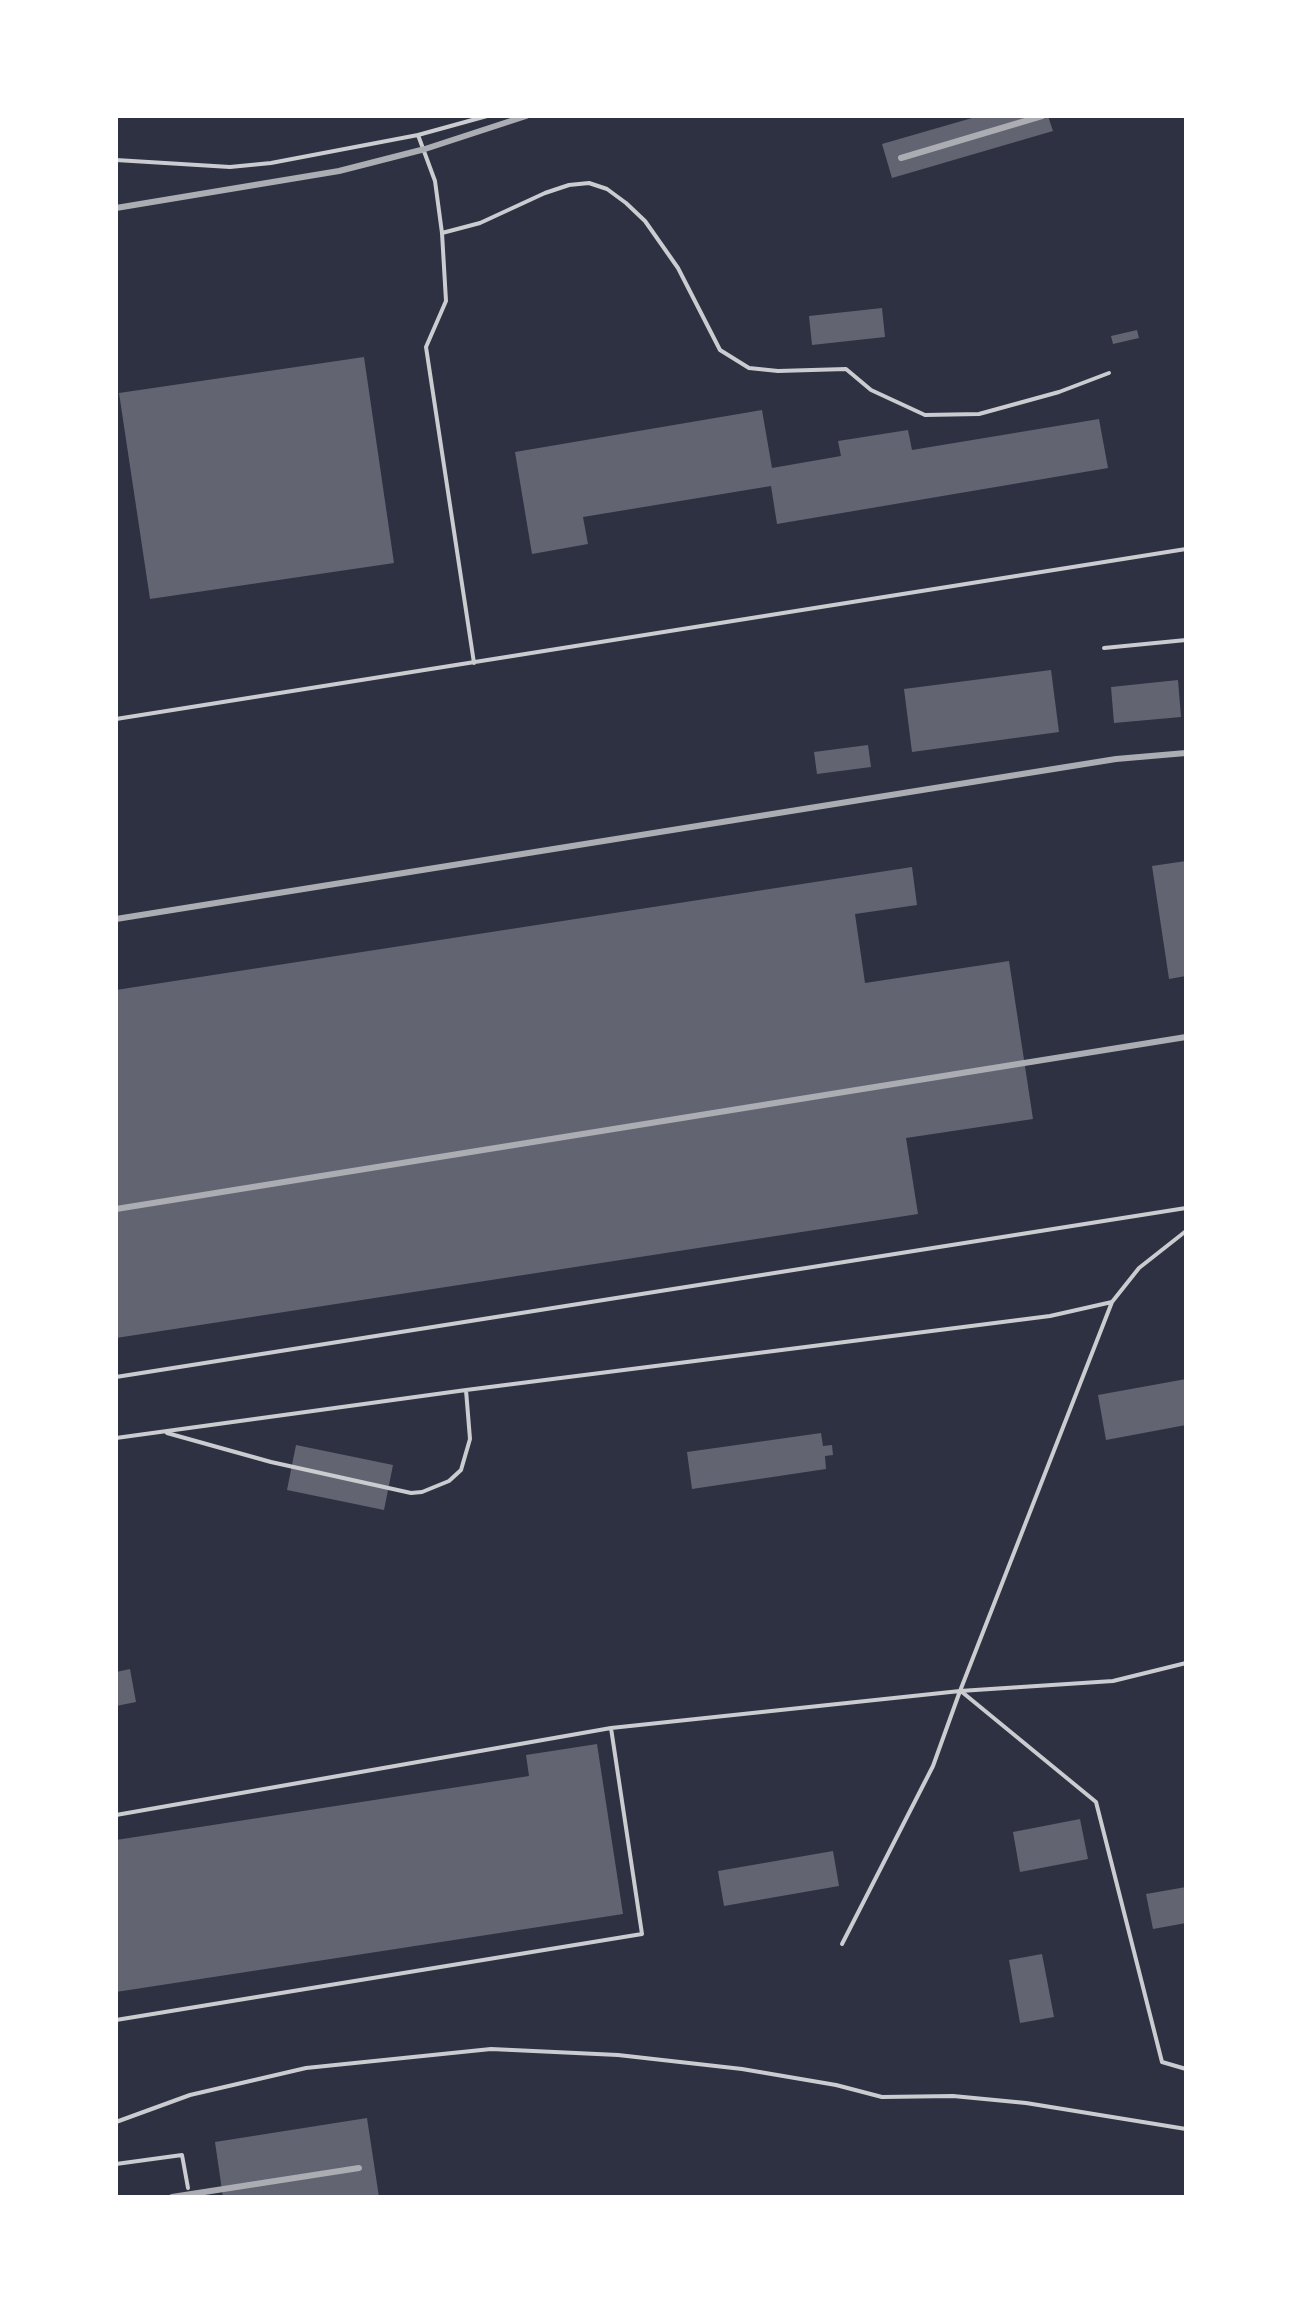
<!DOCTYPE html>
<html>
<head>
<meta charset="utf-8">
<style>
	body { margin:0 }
	#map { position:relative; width:1302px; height:2313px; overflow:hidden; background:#2d3142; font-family:"Work Sans",sans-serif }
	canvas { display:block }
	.frame { position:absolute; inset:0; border:118px solid #fff; pointer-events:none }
</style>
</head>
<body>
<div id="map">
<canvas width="1302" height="2313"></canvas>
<div class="frame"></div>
</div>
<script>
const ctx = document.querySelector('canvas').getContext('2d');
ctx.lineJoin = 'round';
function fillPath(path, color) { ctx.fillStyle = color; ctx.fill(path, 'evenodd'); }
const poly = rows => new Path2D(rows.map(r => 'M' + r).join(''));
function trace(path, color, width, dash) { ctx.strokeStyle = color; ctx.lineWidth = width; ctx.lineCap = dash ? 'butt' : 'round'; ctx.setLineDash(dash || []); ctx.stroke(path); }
fillPath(poly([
	[979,116,1048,116,1053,131,892,178,882,144],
	[882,308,885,337,812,345,809,316],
	[1137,330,1139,338,1113,344,1111,336],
	[364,357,394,563,150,599,119,393],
	[762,410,772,468,841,456,838,441,908,430,912,450,1099,419,1108,468,777,524,771,486,583,517,588,544,532,554,515,452],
	[1051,670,1059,732,912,752,904,689],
	[1178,680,1181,717,1114,723,1111,687],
	[868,745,871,767,817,774,814,752],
	[1186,861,1186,976,1169,979,1152,866],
	[912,867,917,905,855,914,865,983,1009,961,1033,1119,906,1138,918,1214,116,1338,116,990],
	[1186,1379,1186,1425,1106,1440,1098,1395],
	[821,1433,823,1446,832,1445,833,1455,825,1456,826,1469,692,1489,687,1452],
	[296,1445,393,1465,384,1510,287,1490],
	[130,1669,136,1702,116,1706,116,1672],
	[597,1744,623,1914,116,1992,116,1840,529,1776,526,1755],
	[1080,1819,1088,1859,1020,1872,1013,1832],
	[833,1851,839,1886,724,1906,718,1871],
	[1186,1887,1186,1923,1153,1929,1146,1894],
	[1042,1954,1054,2017,1020,2023,1009,1960],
	[367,2118,379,2197,223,2197,215,2142]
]), '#626471');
trace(poly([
	[418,135,435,181,442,233],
	[116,160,230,167,271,163,418,135,487,116],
	[1104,648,1186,640],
	[474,663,426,347,446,301,442,233,480,223,545,193,569,185,589,183,607,189,626,203,645,221,678,268,720,350,749,368,778,371,846,369,871,390,925,415,979,414,1059,392,1109,373],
	[116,719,1186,549],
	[116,1377,1186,1208],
	[167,1433,271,1462,411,1493,422,1492,449,1481,461,1470,470,1439,466,1390],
	[116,1438,466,1390,1050,1316,1112,1302],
	[962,1692,1096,1802,1162,2062,1186,2069],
	[116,1815,611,1728,960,1691,1113,1681,1186,1663],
	[842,1944,933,1766,960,1691,1112,1302,1139,1268,1186,1231],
	[116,2020,642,1934,611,1728],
	[116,2122,190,2095,306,2068,491,2049,618,2055,742,2069,836,2085,882,2097,953,2096,1026,2103,1186,2129],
	[116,2164,182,2155,188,2188]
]), '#caccd0', 4);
trace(poly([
	[901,158,1042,116],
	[116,208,339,171,425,149,526,116],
	[116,919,1116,759,1186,753],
	[116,1209,1186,1037],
	[172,2197,359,2168]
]), '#abadb3', 6);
</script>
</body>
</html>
